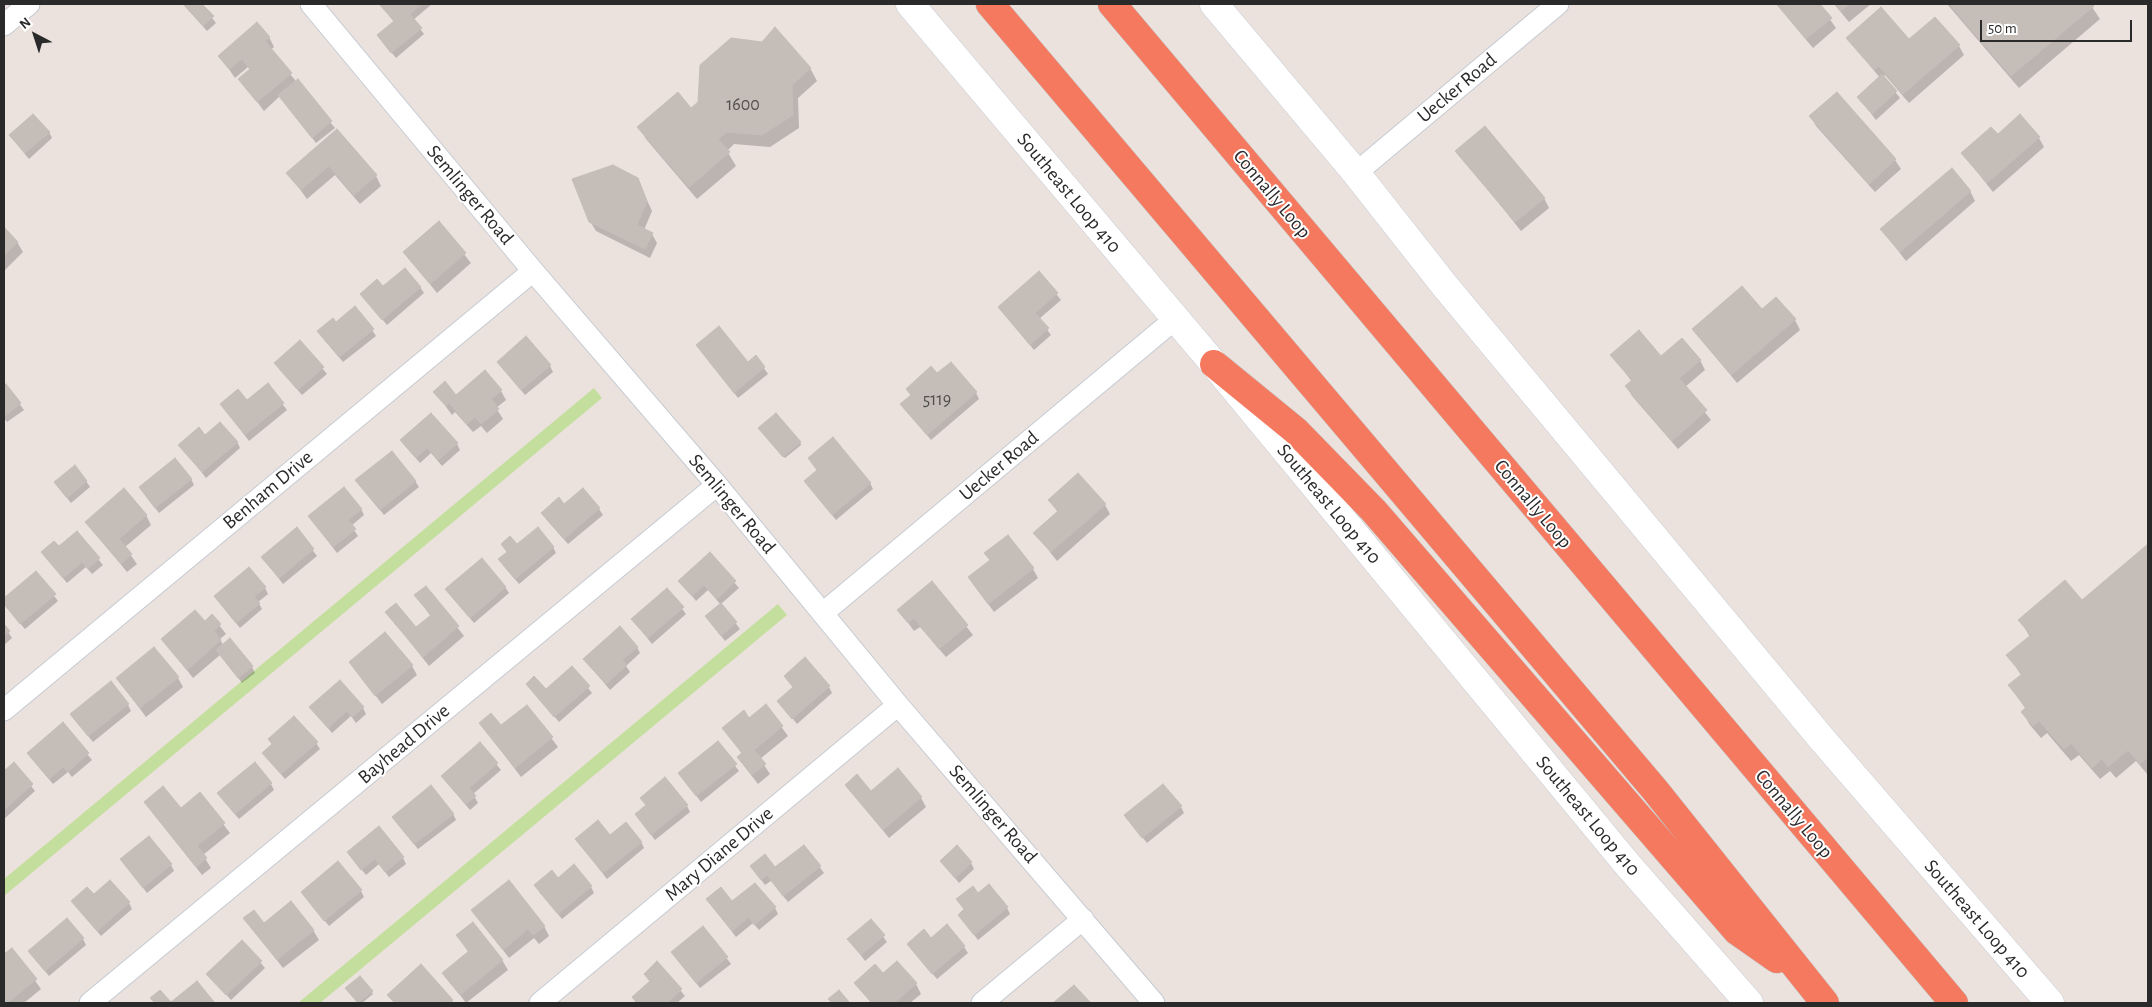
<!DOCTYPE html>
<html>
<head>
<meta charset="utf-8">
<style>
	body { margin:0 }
	#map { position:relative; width:2152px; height:1007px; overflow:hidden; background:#ebe1dd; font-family:"Alegreya Sans",sans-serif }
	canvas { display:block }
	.frame { position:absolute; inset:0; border:5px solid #2a2a2a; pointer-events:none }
	.north { position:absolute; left:10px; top:10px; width:50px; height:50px; -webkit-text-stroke:4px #fff; paint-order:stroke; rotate:320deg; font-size:14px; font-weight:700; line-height:20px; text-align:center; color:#2a2a2a }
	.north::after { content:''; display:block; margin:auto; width:18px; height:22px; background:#2a2a2a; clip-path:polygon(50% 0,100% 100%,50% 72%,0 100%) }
	.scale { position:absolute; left:1980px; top:20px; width:152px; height:22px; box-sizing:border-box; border:2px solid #2a2a2a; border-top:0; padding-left:6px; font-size:15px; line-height:18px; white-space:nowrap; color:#2a2a2a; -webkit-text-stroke:4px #fff; paint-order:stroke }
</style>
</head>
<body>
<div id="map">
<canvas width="2152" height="1007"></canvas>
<div class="frame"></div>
<div class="north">N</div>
<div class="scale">50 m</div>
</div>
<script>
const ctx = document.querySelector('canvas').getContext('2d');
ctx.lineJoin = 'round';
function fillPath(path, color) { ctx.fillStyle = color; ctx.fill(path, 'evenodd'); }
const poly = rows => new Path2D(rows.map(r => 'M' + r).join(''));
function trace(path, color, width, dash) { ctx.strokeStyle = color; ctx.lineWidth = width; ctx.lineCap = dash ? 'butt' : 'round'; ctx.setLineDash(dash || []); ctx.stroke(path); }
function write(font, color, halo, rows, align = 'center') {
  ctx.font = font + ' "Alegreya Sans",sans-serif'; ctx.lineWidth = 4; ctx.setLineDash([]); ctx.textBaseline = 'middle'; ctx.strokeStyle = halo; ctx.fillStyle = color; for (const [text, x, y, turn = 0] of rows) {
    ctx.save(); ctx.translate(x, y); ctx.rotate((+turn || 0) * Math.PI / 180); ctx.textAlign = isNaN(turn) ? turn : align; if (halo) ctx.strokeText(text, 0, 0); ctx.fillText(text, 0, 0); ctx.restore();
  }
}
fillPath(poly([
	[594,388,602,398,4,896,4,879],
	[778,604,787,615,320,1003,298,1003]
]), '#c4df9d');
fillPath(poly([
	[183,4,201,4,216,23,207,31],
	[380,4,432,4,413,20,424,34,396,58,378,36,394,22],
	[1776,4,1819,4,1836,28,1813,48],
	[1834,4,1871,4,1849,22],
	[1947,4,2090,4,2100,19,2019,88],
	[269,37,274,47,270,50,335,128,316,143,280,96,264,111,240,79,250,70,248,67,235,78,220,56],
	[1848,38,1959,46,1964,55,1909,103,1885,75,1883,77,1900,98,1876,120,1858,97,1880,78],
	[810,68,817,81,798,98,799,128,770,147,734,144,727,151,736,166,697,199,646,139,639,127,691,110,699,103],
	[1837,93,1895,160,1901,169,1875,192,1816,126,1811,117],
	[337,131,376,176,381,186,360,204,335,175,307,199,288,173],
	[49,132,52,138,29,159,10,136],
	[1998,136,2039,138,2044,147,1993,192,1962,153],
	[1457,151,1544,198,1549,208,1521,231],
	[637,179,652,211,644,230,652,234,657,243,650,258,596,231,590,221],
	[1970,191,1975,201,1906,261,1882,230],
	[439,223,471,263,437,293,405,253],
	[4,229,17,242,23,252,4,271],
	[1039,273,1061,300,1039,319,1051,335,1034,350,999,307],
	[420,287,424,293,387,325,361,294,383,288],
	[1762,311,1795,320,1800,330,1737,383,1693,329],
	[336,323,372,330,376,336,343,362,322,337],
	[300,341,327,374,302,395,279,369],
	[698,346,748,364,756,357,768,374,738,398],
	[1612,355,1700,360,1705,370,1685,387,1711,420,1678,449,1632,396,1627,387,1632,382],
	[498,362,550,366,553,372,525,395],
	[937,375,976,393,979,399,931,440,902,405],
	[267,384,287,410,249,441,221,404,247,401],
	[6,386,24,410,7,422,4,418,4,387],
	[501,391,506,400,496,408,503,419,487,433,481,426,473,432,455,412,452,415,435,392,456,396],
	[761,430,800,442,801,445,785,458],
	[205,436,237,442,240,448,206,478,180,445],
	[457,444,460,450,442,466,431,453,420,463,405,446],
	[809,459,870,483,873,489,836,520,806,482,818,471],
	[191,479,194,485,159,513,140,488],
	[86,481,90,487,71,503,55,482],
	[415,481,419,487,384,515,361,486],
	[1050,500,1105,505,1110,514,1057,561,1035,533,1058,513],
	[564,506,599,509,603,515,568,544,546,519],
	[361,509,364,515,351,526,358,536,337,553,309,516],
	[146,515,151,525,125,547,137,564,127,572,87,523],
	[296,529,317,556,283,584,262,557],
	[76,533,103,565,92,574,86,567,67,583,42,553,59,548],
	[517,545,553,547,556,553,519,584,503,565],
	[2148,545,2148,775,2136,761,2116,778,2110,771,2100,779,2079,755,2071,761,2047,733,2041,738,2030,725,2022,712,2026,709,2009,686,2021,675,2008,655,2030,637,2020,620,2081,601],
	[710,554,739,588,721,604,740,629,725,641,707,617,721,605,708,590,696,601,680,581],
	[986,554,1033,569,1038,578,994,612,969,578,990,561],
	[36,573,58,601,25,629,6,607,4,600],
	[932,583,973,635,946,657,920,627,914,631,899,610],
	[426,587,464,636,429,666,387,613,416,629,431,617,416,595],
	[505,587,509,593,474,623,450,595],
	[265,588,268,594,258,602,262,609,240,628,215,597],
	[667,589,686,614,652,644,632,619],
	[212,616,226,634,220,639,223,645,252,667,255,673,242,683,220,655,193,678,163,639,205,623],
	[4,626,12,638,4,645],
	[637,647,640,653,626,666,630,672,610,690,584,659],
	[350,662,412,666,417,675,382,704],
	[572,668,592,693,559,722,527,684,546,691],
	[785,677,829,687,832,693,797,724,779,701,794,688],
	[117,678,178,678,183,687,146,717],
	[128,705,131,711,93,742,75,720],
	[527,706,558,747,521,777,480,723,501,727],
	[766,706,788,736,760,759,770,774,758,784,744,766,739,757,742,754,724,728,749,719],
	[311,707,363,708,366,714,356,723,351,716,332,733],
	[62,724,92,760,72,777,68,772,53,784,28,754],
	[269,739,316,743,320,749,285,779,268,759,273,745],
	[717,743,739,771,701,802,679,773],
	[480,744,501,770,473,794,478,803,470,810,446,782],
	[14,764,35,791,4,819,4,773],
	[271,784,274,790,239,819,222,799],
	[846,785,871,792,921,798,926,807,889,838],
	[200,794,230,833,203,855,211,868,202,875,146,803,181,810],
	[647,806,687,806,690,812,655,840,636,815],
	[1181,807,1184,813,1147,843,1125,816],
	[453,814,456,820,418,849,397,823],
	[610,837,641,842,644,848,607,879,576,839],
	[804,846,824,873,788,902,771,881,765,885,755,872,775,869],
	[352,858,403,858,406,864,389,877,379,864,366,875],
	[122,860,171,865,174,871,147,893],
	[941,861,971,863,974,869,959,883],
	[558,879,591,887,594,893,562,919,539,892],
	[361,891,364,897,329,926,306,898],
	[978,894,1007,908,1010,914,978,940,959,915],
	[93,896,129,903,132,909,101,936,72,901],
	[707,899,775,908,778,914,759,930,753,923,736,937],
	[473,911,544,926,549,936,539,944,534,938,509,958],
	[245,919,264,924,313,930,319,940,283,968],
	[871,920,887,942,865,961,849,939],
	[703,927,731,964,700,988,672,952],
	[457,936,502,960,508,970,466,1003,444,973,469,953],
	[83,939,86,945,49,976,33,957],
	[931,939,964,947,968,953,937,979,908,945],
	[242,941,265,968,231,1000,208,974],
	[12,949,41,989,24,1003,4,1003,4,956],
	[657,963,685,996,677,1003,636,1003,633,998,650,982,645,974],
	[856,983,916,984,921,994,910,1003,871,1003],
	[348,991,372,992,373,994,362,1003,358,1003],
	[389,995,452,1001,453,1003,394,1003]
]), '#0003');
const building = poly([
	[183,4,202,4,214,16,203,26,183,4],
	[379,4,422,4,410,14,422,28,391,53,377,35,394,21,379,4],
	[1777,4,1820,4,1832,18,1806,39,1777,4],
	[1835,4,1849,4,1841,11,1835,4],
	[1949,4,2092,4,2094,6,2011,76,1949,4],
	[1881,7,1909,39,1935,17,1960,45,1903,94,1879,66,1874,70,1846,38,1881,7],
	[257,22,270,37,265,41,292,73,257,102,238,79,250,69,242,59,229,69,218,56,257,22],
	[775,27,811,68,792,85,793,115,762,135,727,132,718,139,730,152,689,187,637,127,678,92,691,108,698,102,700,65,731,38,762,42,775,27],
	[1882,74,1897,91,1872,114,1857,97,1882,74],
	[298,79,332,121,312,138,278,95,298,79],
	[1837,92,1896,159,1869,184,1809,116,1837,92],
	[33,114,50,132,25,153,9,135,33,114],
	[2020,114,2040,137,1987,183,1961,153,1991,127,1998,134,2020,114],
	[1485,126,1545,198,1515,222,1455,151,1485,126],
	[337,129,377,175,354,195,329,166,301,190,286,173,337,129],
	[613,165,638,178,647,201,637,225,653,233,645,249,589,222,572,179,613,165],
	[1952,168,1971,191,1900,252,1880,229,1952,168],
	[439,221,466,253,430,284,403,252,439,221],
	[4,227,18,242,4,256,4,227],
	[405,268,421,287,382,320,360,294,377,279,383,286,405,268],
	[1039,271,1058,293,1035,313,1049,328,1030,345,998,307,1039,271],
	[1742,286,1762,309,1776,297,1796,319,1731,375,1692,329,1742,286],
	[355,306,374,329,339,357,317,331,333,318,336,322,355,306],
	[719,326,748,362,756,355,765,367,734,393,696,345,719,326],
	[1639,330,1661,356,1682,338,1701,360,1679,378,1707,410,1672,441,1625,386,1632,380,1610,355,1639,330],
	[526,336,551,365,521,390,497,362,526,336],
	[300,340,324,367,298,390,274,363,300,340],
	[951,362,977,392,927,435,900,404,911,395,906,389,931,366,937,373,951,362],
	[485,370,502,390,491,399,499,409,481,424,475,417,467,424,449,403,446,406,433,392,445,381,456,395,485,370],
	[268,383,284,403,245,435,220,404,238,389,247,400,268,383],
	[6,384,21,403,4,417,4,386,6,384],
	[431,413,458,443,438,460,427,448,416,458,400,440,431,413],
	[776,413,801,442,783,457,758,428,776,413],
	[220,422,238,442,202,472,178,445,199,427,205,435,220,422],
	[833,437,871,483,832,515,804,481,817,470,808,458,833,437],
	[392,451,416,481,380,510,355,480,392,451],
	[175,458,192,479,155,508,139,487,175,458],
	[75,465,87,481,67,498,54,482,75,465],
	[1078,473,1106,504,1051,552,1033,533,1058,511,1048,500,1078,473],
	[344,487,362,509,348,520,356,529,333,547,308,516,344,487],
	[124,488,147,515,119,539,132,554,121,564,85,522,124,488],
	[583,488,600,508,564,539,541,513,559,497,564,504,583,488],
	[297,527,314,549,279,578,261,557,297,527],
	[538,527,554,547,515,579,498,559,507,552,501,544,510,536,517,544,538,527],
	[77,531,100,558,88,569,82,562,63,578,41,552,54,541,59,546,77,531],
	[1008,535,1034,568,988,604,968,577,990,560,984,553,1008,535],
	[2148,544,2148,757,2140,764,2128,750,2108,767,2102,759,2092,768,2071,743,2064,749,2039,721,2033,726,2021,712,2026,707,2008,685,2022,674,2006,655,2031,635,2018,620,2065,580,2082,600,2148,544],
	[710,552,736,581,717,599,704,585,692,596,678,581,710,552],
	[482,558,506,587,470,618,445,589,482,558],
	[249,567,266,587,254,597,260,603,236,623,214,596,249,567],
	[36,571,56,594,20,624,4,604,4,598,36,571],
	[932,581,968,625,939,649,914,618,908,623,897,610,932,581],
	[426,586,459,626,423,657,385,612,396,603,416,627,431,615,414,595,426,586],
	[667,588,684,607,648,638,631,619,667,588],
	[721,603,737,622,721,636,705,616,721,603],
	[195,610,205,621,212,614,221,624,214,631,221,640,187,670,161,639,195,610],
	[4,624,10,631,4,636,4,624],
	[620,626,638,647,622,660,627,665,606,684,583,659,620,626],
	[385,632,413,665,375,696,349,662,385,632],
	[230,638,253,666,238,678,216,650,230,638],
	[154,647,179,677,140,708,116,678,154,647],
	[805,657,830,686,792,719,777,701,793,687,784,676,805,657],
	[572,666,590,686,554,717,526,684,534,676,546,689,572,666],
	[340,680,364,707,352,717,347,711,328,728,309,707,340,680],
	[111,681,129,704,88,736,70,714,111,681],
	[766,704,783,726,754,750,766,764,752,775,737,757,742,753,722,728,744,710,749,718,766,704],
	[527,705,553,737,515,768,479,723,491,713,501,725,527,705],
	[294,716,318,742,281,774,262,753,272,744,268,739,294,716],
	[63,722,89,753,68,772,63,767,49,779,27,753,63,722],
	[718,741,737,764,696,796,678,773,718,741],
	[480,742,498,763,469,788,476,796,466,804,441,776,480,742],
	[14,762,33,784,4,810,4,771,14,762],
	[255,762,272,783,235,814,217,793,255,762],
	[898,768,922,797,883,830,845,785,857,774,871,791,898,768],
	[665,777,688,805,651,835,635,814,646,805,640,798,665,777],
	[1163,784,1182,806,1142,838,1124,815,1163,784],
	[431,785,454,814,414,844,392,817,431,785],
	[163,786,181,808,200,792,225,823,197,846,207,858,196,867,144,802,163,786],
	[598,820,610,835,626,822,642,842,603,873,575,839,598,820],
	[379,826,404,857,385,872,375,859,361,870,347,852,379,826],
	[149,836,172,864,143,888,120,859,149,836],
	[804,845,821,866,783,896,767,875,761,880,750,866,765,854,775,867,804,845],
	[957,845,972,862,955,878,940,861,957,845],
	[338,861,362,890,324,921,301,892,338,861],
	[574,864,592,886,558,914,534,885,552,870,558,878,574,864],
	[110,880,130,902,97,931,71,901,87,887,94,894,110,880],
	[509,880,545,926,533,935,528,929,503,950,471,910,509,880],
	[755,883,776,907,754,925,749,917,732,931,706,899,721,887,732,901,755,883],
	[989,884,1008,907,974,935,958,915,964,909,956,899,973,886,978,893,989,884],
	[291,901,314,930,277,960,243,918,254,910,264,923,291,901],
	[67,918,84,938,45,971,28,951,67,918],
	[871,919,885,935,861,955,847,939,871,919],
	[473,922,503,960,460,995,442,973,469,951,456,935,473,922],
	[947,924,965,946,932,974,907,944,924,929,931,938,947,924],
	[703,926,728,957,696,983,671,952,703,926],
	[242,940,262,961,226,995,206,974,242,940],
	[12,948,37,979,7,1003,4,1003,4,954,12,948],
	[657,961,682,989,667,1003,637,1003,632,997,650,981,644,974,657,961],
	[897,961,917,983,894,1003,872,1003,854,983,875,964,883,973,897,961],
	[421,964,453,1000,450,1003,395,1003,387,995,421,964],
	[360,976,373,991,358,1003,345,988,360,976],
	[197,981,215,1003,155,1003,150,998,160,990,171,1002,197,981],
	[1074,985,1091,1003,1053,1003,1074,985],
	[839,990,850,1003,832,1003,828,999,839,990]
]);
fillPath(building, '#c4bdb8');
trace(building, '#c7bdb7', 1);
const street = poly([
	[311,4,533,271,717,485,898,705,1154,1003],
	[4,25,29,4],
	[1356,173,1558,4],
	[823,613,1175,319],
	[4,710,533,271],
	[90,1003,717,485],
	[540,1003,898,705],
	[982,1003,1083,919]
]);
const secondary = poly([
	[910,4,1214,364,1627,864,1749,1003],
	[1214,4,1356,173,1445,286,1821,738,2050,1003]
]);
const highway = poly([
	[990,4,1655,790,1825,1003],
	[1112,4,1954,1003],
	[1214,364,1296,431,1374,511,1737,931,1777,959]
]);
trace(street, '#c5cbd3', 23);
trace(secondary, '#c5cbd3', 29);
trace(highway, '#c3c3c3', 29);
trace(street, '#fff', 21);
trace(secondary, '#fff', 28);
trace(highway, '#f4795f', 28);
write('18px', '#504f4e', null, [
	["1600",743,105],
	["5119",937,400]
]);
write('20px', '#2a2a2a', '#fff', [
	["Uecker Road",1457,88,-40],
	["Southeast Loop 410",1069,193,50],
	["Connally Loop",1272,194,50],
	["Semlinger Road",470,195,50],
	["Uecker Road",999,466,-40],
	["Benham Drive",268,490,-40],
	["Semlinger Road",732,504,50],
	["Southeast Loop 410",1329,504,50],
	["Connally Loop",1533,504,50],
	["Bayhead Drive",404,744,-40],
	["Semlinger Road",993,814,49],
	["Connally Loop",1794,814,50],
	["Southeast Loop 410",1588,816,50],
	["Mary Diane Drive",719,854,-40],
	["Southeast Loop 410",1977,919,49]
]);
</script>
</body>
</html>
